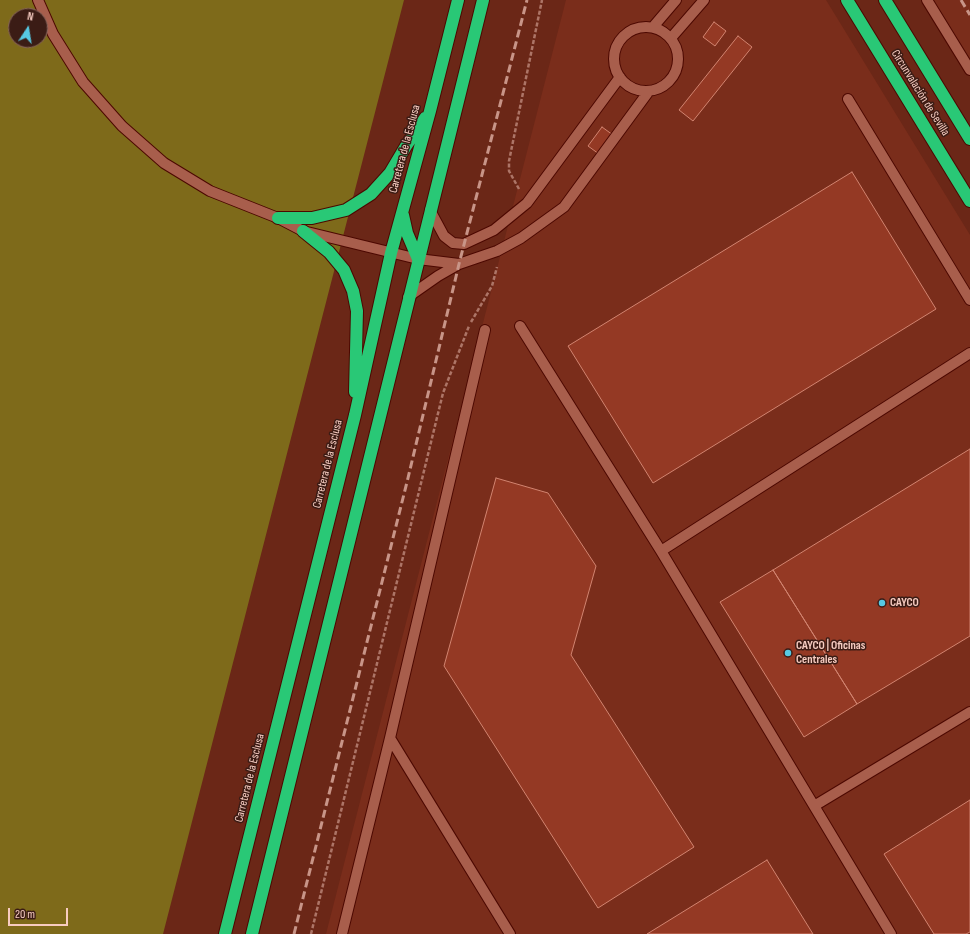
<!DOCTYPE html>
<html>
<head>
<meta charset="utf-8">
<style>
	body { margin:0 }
	#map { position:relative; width:970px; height:934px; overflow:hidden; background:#6b2717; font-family:"Sofia Sans Condensed",sans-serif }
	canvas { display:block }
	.north { position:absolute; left:8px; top:8px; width:40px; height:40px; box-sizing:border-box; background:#3b1c15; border:1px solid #86625a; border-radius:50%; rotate:12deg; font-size:11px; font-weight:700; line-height:16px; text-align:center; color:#f7ccc1 }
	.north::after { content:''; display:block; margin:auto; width:14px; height:18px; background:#57c9e2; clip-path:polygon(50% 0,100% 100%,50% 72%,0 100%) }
	.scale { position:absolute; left:8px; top:908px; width:60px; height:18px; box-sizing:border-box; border:2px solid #f7ccc1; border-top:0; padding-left:5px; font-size:12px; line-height:14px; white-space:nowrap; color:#f7ccc1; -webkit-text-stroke:3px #3b1c15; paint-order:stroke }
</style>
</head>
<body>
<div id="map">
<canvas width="970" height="934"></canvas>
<div class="north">N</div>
<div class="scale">20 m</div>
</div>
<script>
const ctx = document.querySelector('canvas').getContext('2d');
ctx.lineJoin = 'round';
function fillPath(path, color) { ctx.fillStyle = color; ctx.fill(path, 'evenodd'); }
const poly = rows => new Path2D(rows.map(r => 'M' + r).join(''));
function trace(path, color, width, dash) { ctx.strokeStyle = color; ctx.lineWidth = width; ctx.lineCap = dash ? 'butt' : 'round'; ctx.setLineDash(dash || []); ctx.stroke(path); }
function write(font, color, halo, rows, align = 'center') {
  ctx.font = font + ' "Sofia Sans Condensed",sans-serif'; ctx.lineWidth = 3; ctx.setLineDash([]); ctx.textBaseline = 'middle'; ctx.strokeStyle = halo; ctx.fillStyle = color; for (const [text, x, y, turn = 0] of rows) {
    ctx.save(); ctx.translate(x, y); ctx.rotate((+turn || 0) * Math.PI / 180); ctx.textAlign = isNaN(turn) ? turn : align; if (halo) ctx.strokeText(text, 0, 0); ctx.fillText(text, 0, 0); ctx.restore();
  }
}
fillPath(poly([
	[566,0,826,0,970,235,970,934,326,934],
	[933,0,970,0,970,61]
]), '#7a2d1b');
fillPath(poly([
	[0,0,404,0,163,934,0,934],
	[16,16,40,16,40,40,16,40]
]), '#7e6a1a');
const building = poly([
	[714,22,726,31,715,46,703,37,714,22],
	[738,36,752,47,693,121,679,110,738,36],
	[602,127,613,135,599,154,588,146,602,127],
	[852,172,936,309,653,483,568,346,852,172],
	[970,449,970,636,857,704,773,570,970,449],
	[496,478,548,493,596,566,571,655,694,847,598,908,444,666,496,478],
	[773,570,857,704,804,737,720,602,773,570],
	[970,800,970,932,966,934,934,934,884,854,970,800],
	[767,860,813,934,647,934,767,860]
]);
fillPath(building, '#943924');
trace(building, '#d28470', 1);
const minor = poly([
	[38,0,53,34,83,82,122,126,164,163,210,191,278,218,303,231,418,259,459,264],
	[927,0,970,70],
	'614 59a32 32 0 1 1 64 0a32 32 0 1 1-64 0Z',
	[653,27,676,0],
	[671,38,704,0],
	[848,99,970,300],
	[430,210,444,236,453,243,464,244,494,230,527,203,620,77],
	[408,297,438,276,459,264,497,251,521,238,564,207,649,91],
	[520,326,661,551,891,934],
	[661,551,970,353],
	[390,738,510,934],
	[814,806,970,712],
	[342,934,390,738,485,330]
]);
const highway = poly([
	[847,0,970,201],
	[885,0,970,139],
	[403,215,407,233,418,259],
	[278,218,312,218,346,210,371,194,390,173,406,146,425,118],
	[303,231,329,252,344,270,353,291,357,311,355,392],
	[225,934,355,415,391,253,430,111,458,0],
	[252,934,483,0]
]);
trace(minor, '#4c0800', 12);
trace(highway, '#4c0800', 14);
trace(poly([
	[519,189,509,171,509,161,542,0],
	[471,322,492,286,497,267],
	[311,934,443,393,469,326]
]), '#ad7567', 2.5, [4, 2]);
trace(minor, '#a85e4c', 10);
trace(highway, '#29c876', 12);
trace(poly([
	[961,0,970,15],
	[294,934,408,478,459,264,527,0]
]), '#c89588', 3, [8, 4]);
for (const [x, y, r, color] of [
	[882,603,4,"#57c9e2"],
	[788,653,4,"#57c9e2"]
]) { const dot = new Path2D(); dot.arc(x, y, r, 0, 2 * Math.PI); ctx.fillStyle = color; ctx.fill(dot); trace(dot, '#3b1c15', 1.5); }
write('12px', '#f7ccc1', '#3b1c15', [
	["Circunvalación de Sevilla",920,93,58],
	["Carretera de la Esclusa",405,149,-75],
	["Carretera de la Esclusa",328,464,-76],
	["Carretera de la Esclusa",250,778,-76]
]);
write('bold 12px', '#f7ccc1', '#3b1c15', [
	["CAYCO",890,603],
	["CAYCO | Oficinas",796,646],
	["Centrales",796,660]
], 'left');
</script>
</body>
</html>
